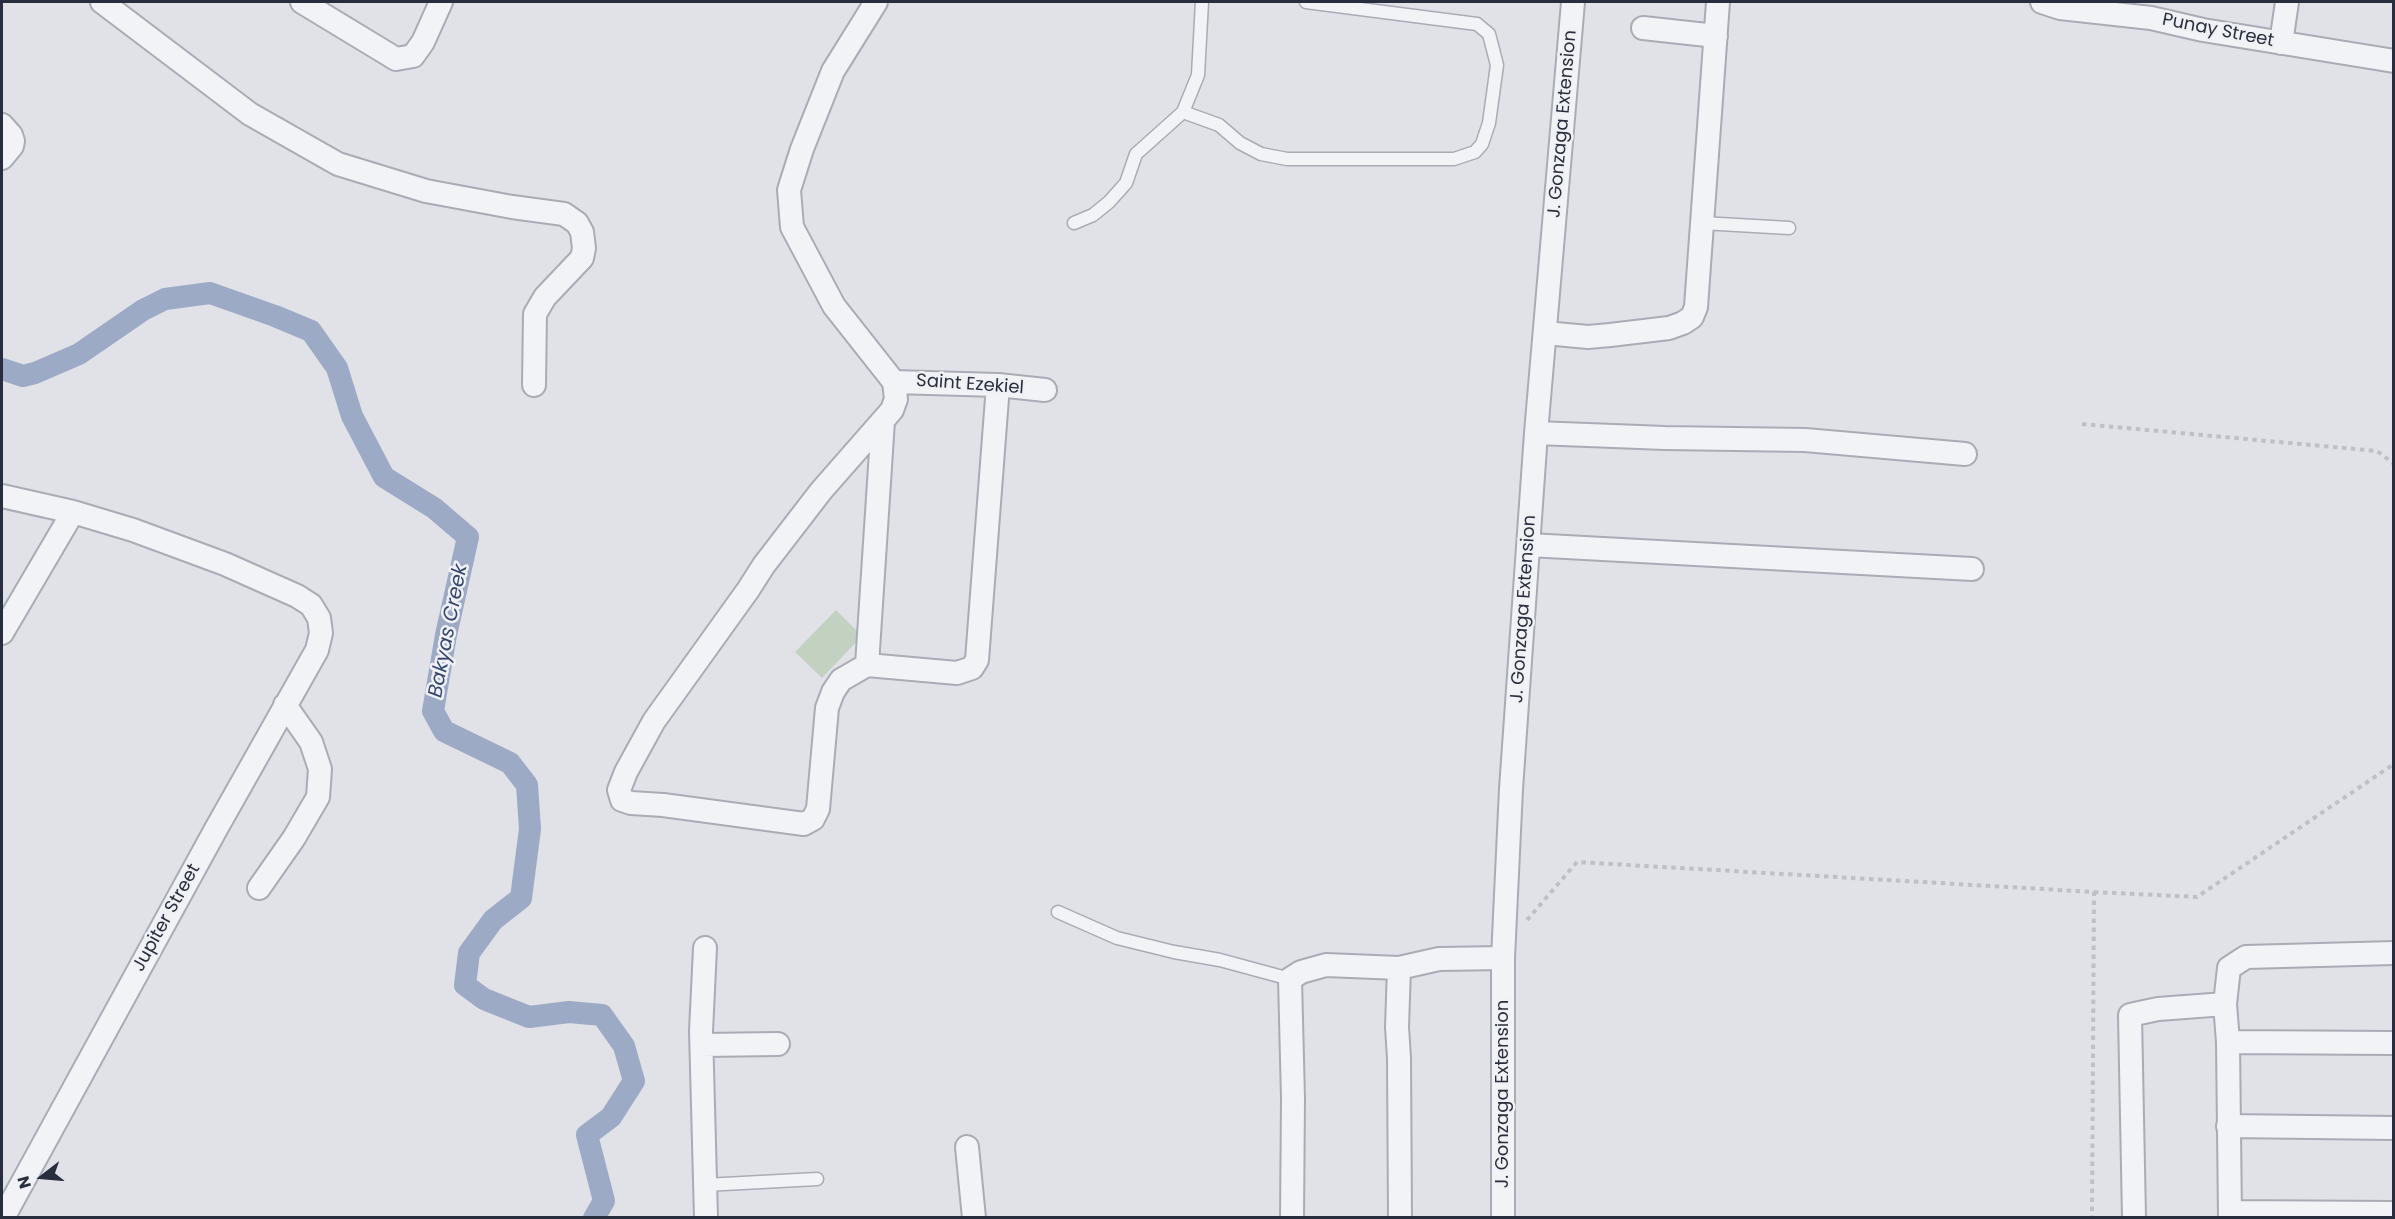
<!DOCTYPE html>
<html>
<head>
<meta charset="utf-8">
<style>
	body { margin:0 }
	#map { position:relative; width:2395px; height:1219px; overflow:hidden; background:#e0e2e8; font-family:Poppins,sans-serif }
	canvas { display:block }
	.frame { position:absolute; inset:0; border:3px solid #292e3e; pointer-events:none }
	.north { position:absolute; left:12px; top:1147px; width:60px; height:60px; -webkit-text-stroke:4px #eff1f5; paint-order:stroke; rotate:254deg; font-size:16px; font-weight:700; line-height:24px; text-align:center; color:#292e3e }
	.north::after { content:''; display:block; margin:auto; width:21px; height:27px; background:#292e3e; clip-path:polygon(50% 0,100% 100%,50% 72%,0 100%) }
</style>
</head>
<body>
<div id="map">
<canvas width="2395" height="1219"></canvas>
<div class="frame"></div>
<div class="north">N</div>
</div>
<script>
const ctx = document.querySelector('canvas').getContext('2d');
ctx.lineJoin = 'round';
function fillPath(path, color) { ctx.fillStyle = color; ctx.fill(path, 'evenodd'); }
const poly = rows => new Path2D(rows.map(r => 'M' + r).join(''));
function trace(path, color, width, dash) { ctx.strokeStyle = color; ctx.lineWidth = width; ctx.lineCap = dash ? 'butt' : 'round'; ctx.setLineDash(dash || []); ctx.stroke(path); }
function write(font, color, halo, rows, align = 'center') {
  ctx.font = font + ' Poppins,sans-serif'; ctx.lineWidth = 5; ctx.setLineDash([]); ctx.textBaseline = 'middle'; ctx.strokeStyle = halo; ctx.fillStyle = color; for (const [text, x, y, turn = 0] of rows) {
    ctx.save(); ctx.translate(x, y); ctx.rotate((+turn || 0) * Math.PI / 180); ctx.textAlign = isNaN(turn) ? turn : align; if (halo) ctx.strokeText(text, 0, 0); ctx.fillText(text, 0, 0); ctx.restore();
  }
}
fillPath(poly([
	[836,610,862,636,822,678,795,652]
]), '#c3d1c1');
trace(poly([
	[2,369,23,376,35,373,79,354,143,310,165,299,210,293,275,316,311,331,337,368,352,416,384,477,434,508,468,537,446,635,433,711,444,731,510,763,527,785,530,829,521,898,493,920,469,953,465,985,484,999,529,1017,569,1012,602,1015,624,1046,634,1081,611,1117,587,1135,604,1201,594,1218]
]), '#9daac6', 22);
const service = poly([
	[1183,112,1219,125,1240,143,1261,154,1287,159,1454,159,1475,152,1482,144,1489,123,1497,65,1489,34,1477,24,1306,2],
	[1074,223,1093,215,1109,202,1126,183,1136,154,1183,112,1198,75,1202,2],
	[1702,223,1789,228],
	[1058,912,1117,938,1174,952,1220,960,1290,979],
	[705,1185,817,1179]
]);
const minor = poly([
	[102,2,250,114,338,164,426,191,512,207,564,214,577,223,582,232,584,248,582,258,545,297,535,314,534,385],
	[302,2,396,59,413,56,423,42,441,2],
	[876,2,833,71,802,149,789,190,792,227,834,306,894,382,896,399,892,410,821,491,764,565,748,590,654,721,626,772,619,790,622,800,631,803,663,805,804,824,813,819,818,809,827,708,833,692,841,680,867,665,957,673,972,668,977,660,998,385],
	[2042,2,2060,8,2151,18,2203,30,2394,61],
	[1643,28,1716,36],
	[2281,43,2287,2],
	[2,125,11,135,13,141,12,146,2,158],
	[1545,333,1588,337,1610,335,1669,328,1683,323,1692,317,1696,307,1718,2],
	[894,382,998,385,1045,390],
	[1536,433,1665,438,1805,440,1965,454],
	[2,496,73,512,133,530,225,564,297,596,311,605,319,618,321,633,317,650,216,829,3,1218],
	[1529,545,1972,569],
	[2,633,73,512],
	[867,665,883,421],
	[259,888,294,838,318,797,320,769,311,742,285,705],
	[705,948,701,1031,706,1218],
	[1399,968,1397,1027,1399,1058,1400,1218],
	[2228,1042,2394,1043],
	[702,1045,778,1044],
	[2228,1126,2394,1128],
	[967,1147,974,1218],
	[2230,1212,2394,1213],
	[1292,1218,1293,1099,1290,979,1301,972,1326,965,1399,968,1439,959,1503,958],
	[1503,1218,1503,958,1511,789,1536,433,1573,2],
	[2134,1218,2130,1015,2158,1009,2225,1004],
	[2230,1218,2228,1042,2225,1004,2229,968,2246,957,2394,953]
]);
trace(service, '#a9acb5', 15);
trace(minor, '#a9acb5', 26);
trace(poly([
	[2082,424,2377,451,2394,464],
	[2094,892,2197,897,2394,764],
	[1527,920,1577,862,2094,892,2092,1218]
]), '#bec0c6', 4, [4.5, 4.5]);
trace(service, '#f2f3f6', 12);
trace(minor, '#f2f3f6', 22);
write('18px', '#292e3e', '#eff1f5', [
	["Punay Street",2218,31,11],
	["J. Gonzaga Extension",1563,124,-85],
	["Saint Ezekiel",970,385,4],
	["J. Gonzaga Extension",1524,609,-86],
	["Jupiter Street",167,918,-61],
	["J. Gonzaga Extension",1503,1094,-90]
]);
write('italic 20px', '#36476f', '#eff1f5', [
	["Bakyas Creek",449,631,-79]
]);
</script>
</body>
</html>
